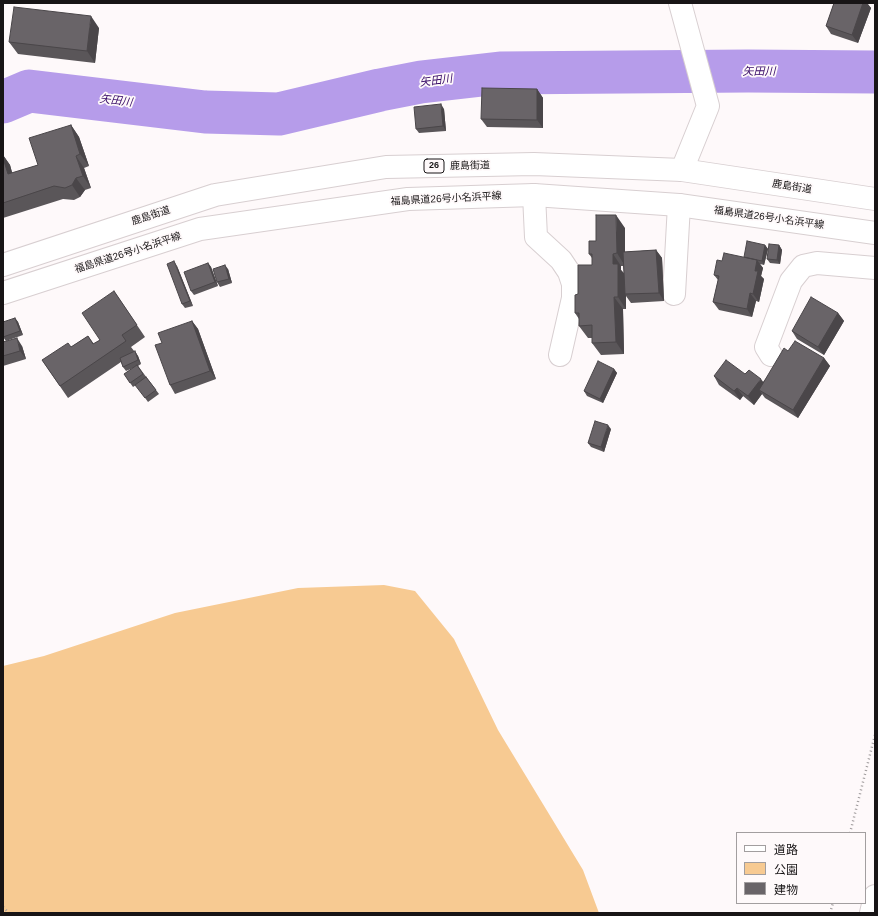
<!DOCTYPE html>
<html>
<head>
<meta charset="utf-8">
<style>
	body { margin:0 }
	#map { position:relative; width:878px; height:916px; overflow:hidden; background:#fef9fa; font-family:Helvetica,"Noto Sans JP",sans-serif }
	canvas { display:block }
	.frame { position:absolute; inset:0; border:4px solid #181516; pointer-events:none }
	.legend { position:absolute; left:736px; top:832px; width:130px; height:72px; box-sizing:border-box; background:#fef9fa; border:1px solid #a29e9f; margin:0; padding:5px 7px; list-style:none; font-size:12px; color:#181516 }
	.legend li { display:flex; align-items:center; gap:8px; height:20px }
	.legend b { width:20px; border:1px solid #a29e9f }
</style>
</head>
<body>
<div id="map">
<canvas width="878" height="916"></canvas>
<div class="frame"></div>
<ul class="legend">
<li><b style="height:5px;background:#fff"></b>道路</li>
<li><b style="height:11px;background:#f7ca92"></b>公園</li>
<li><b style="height:11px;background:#696468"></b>建物</li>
</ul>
</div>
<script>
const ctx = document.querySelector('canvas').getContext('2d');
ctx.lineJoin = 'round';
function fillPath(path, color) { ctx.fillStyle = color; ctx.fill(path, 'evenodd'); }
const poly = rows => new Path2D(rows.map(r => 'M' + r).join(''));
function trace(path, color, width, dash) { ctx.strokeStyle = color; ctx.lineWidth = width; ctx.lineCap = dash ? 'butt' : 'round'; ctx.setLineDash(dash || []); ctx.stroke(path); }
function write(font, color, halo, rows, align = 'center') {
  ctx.font = font + ' Helvetica,"Noto Sans JP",sans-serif'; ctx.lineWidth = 3.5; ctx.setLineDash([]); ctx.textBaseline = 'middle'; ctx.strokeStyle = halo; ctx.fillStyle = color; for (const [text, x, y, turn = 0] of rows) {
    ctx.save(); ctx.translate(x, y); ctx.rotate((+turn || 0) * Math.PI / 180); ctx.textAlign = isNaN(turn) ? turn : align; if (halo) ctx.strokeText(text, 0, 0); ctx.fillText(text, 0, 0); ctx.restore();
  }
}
fillPath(poly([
	[384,585,415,591,454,639,498,730,583,870,599,913,3,913,3,666,44,656,175,613,298,588]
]), '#f7ca92');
trace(poly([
	[3,102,29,91,205,112,279,114,380,90,421,82,500,73,748,71,875,72]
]), '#b69cea', 43);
const minor = poly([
	[680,3,708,106,682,170],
	[534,195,536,237,561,260,569,272,573,284,573,298,560,355],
	[674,294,679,205],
	[771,355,766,347,791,281,803,266,817,263,875,268],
	[871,913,875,896]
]);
const major = poly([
	[3,265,215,195,386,167,534,164,682,170,875,199],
	[3,293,200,229,408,199,534,195,679,205,875,233]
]);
trace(minor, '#d8cfd1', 24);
trace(major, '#d8cfd1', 24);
trace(poly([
	[850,833,875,735],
	[3,907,9,913],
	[830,913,833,903]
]), '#a09c9d', 2.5, [1, 3]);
trace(minor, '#fff', 22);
trace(major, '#fff', 22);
fillPath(poly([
	[834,3,867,3,871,8,858,43,831,34,826,26],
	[99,28,95,63,18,54,9,42],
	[537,89,543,98,543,128,487,127,481,119],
	[444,109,446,131,419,133,416,129],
	[71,125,79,137,89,166,84,168,91,188,85,190,80,197,74,200,63,199,3,218,3,155,10,165,12,173,38,165],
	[625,228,625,252,656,250,662,258,664,301,631,303,626,296,626,309,623,309,624,354,601,355,592,343,592,338,588,338,579,326,579,319,575,313,578,294,592,265,592,258,589,254,596,241],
	[621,266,623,266,624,273,621,270],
	[765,245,768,249,764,265,760,264,763,268,761,276,764,279,759,302,756,301,752,317,719,310,713,302,718,280,714,275],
	[779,245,782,250,780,264,770,263,767,259],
	[208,263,211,267,218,286,194,295,191,291],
	[177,266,193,306,185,308,182,304],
	[228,269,232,283,220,287,217,282],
	[114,291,145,337,131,347,138,356,141,364,138,366,159,394,148,402,136,385,133,387,124,374,133,368,126,371,123,367,121,362,68,398,42,360,71,347,88,336,94,344,100,340],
	[838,313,844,321,824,355,797,339,792,331],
	[15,318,18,322,23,335,6,341,3,337],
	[192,321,198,329,216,379,175,394,170,385,162,343],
	[3,342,22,346,26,359,3,366],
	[788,351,824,358,830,366,798,418,765,398,762,394,754,405,743,396,740,400,719,385,714,376,763,382],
	[614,369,617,373,603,403,587,396,584,391],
	[611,429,604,452,591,447,588,443]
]), '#5a5659');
fillPath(poly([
	[863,3,867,3,871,8,858,43,852,35],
	[91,16,99,28,95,63,87,51],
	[537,89,543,98,543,128,537,120],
	[441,104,444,109,446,131,443,126],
	[71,125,79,137,89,166,80,154],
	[3,155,10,165,16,186,8,174,3,158],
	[76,156,84,168,91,188,83,176],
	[76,178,85,190,80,197,72,185],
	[616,215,625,228,625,266,617,253],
	[765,245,768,249,764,265,762,261],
	[779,245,782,250,780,264,777,260],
	[656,250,662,258,664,301,659,293],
	[613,254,621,266,621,270,626,276,625,294,626,296,626,309,618,297,613,264],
	[757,260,763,268,761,276,764,279,759,302,753,294,755,271],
	[174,261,177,266,193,306,190,301],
	[208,263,211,267,218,286,215,282],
	[225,265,228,269,232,283,229,279],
	[750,293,756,301,752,317,747,309],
	[614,297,623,309,624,354,616,342],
	[838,313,844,321,824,355,818,347],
	[15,318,18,322,23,335,20,331],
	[192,321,198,329,216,379,210,371],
	[17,338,22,346,26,359,20,351],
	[135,351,138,356,141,364,138,360],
	[824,358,830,366,798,418,793,410],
	[614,369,617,373,603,403,600,399],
	[761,379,767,387,759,390,762,394,754,405,748,396],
	[737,388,743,396,740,400,734,391],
	[608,425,611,429,604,452,601,447]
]), '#4a4649');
const building = poly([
	[834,3,863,3,852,35,826,26,834,3],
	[14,7,91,16,87,51,9,42,14,7],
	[482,88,537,89,537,120,481,119,482,88],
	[441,104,443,126,416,129,414,107,441,104],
	[71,125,80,154,76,156,83,176,76,178,72,185,65,188,54,186,3,203,3,158,8,174,38,165,29,138,71,125],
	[596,215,616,215,617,253,613,254,613,264,618,264,618,297,614,297,616,342,592,343,592,325,579,326,579,313,575,313,575,295,578,294,578,265,592,265,592,254,589,254,589,241,596,241,596,215],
	[747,241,765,245,762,261,744,257,747,241],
	[769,244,779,245,777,260,767,259,769,244],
	[656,250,659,293,625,294,623,252,656,250],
	[724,253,757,260,755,271,758,271,753,294,750,293,747,309,713,302,719,276,714,275,717,260,722,261,724,253],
	[174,261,190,301,182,304,167,264,174,261],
	[208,263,215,282,191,291,184,272,208,263],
	[225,265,229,279,217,282,213,269,225,265],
	[114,291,137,325,122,335,126,341,60,386,42,360,68,343,71,347,88,336,93,344,100,340,82,313,114,291],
	[811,297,838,313,818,347,792,331,811,297],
	[15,318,20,331,3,337,3,322,15,318],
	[192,321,210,371,170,385,155,345,162,343,158,333,192,321],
	[17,338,20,351,3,356,3,342,17,338],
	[795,341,824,358,793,410,759,390,784,348,788,351,795,341],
	[135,351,138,360,123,367,120,358,135,351],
	[726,360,745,374,749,370,761,379,748,396,737,388,734,391,714,376,726,360],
	[598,361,614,369,600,399,584,391,598,361],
	[137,365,143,374,130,383,124,374,137,365],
	[146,377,156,390,145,398,135,385,146,377],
	[595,421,608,425,601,447,588,443,595,421]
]);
fillPath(building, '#696468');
trace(building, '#4a4649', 1);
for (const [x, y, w] of [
	[434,166,20]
]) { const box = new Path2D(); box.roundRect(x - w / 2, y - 7, w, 14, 3); ctx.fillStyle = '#fef9fa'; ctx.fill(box); trace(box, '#181516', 1); }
write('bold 9px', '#181516', null, [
	["26",434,166]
]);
write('10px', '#181516', '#fef9fa', [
	["鹿島街道",470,166,-1],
	["鹿島街道",792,187,9],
	["福島県道26号小名浜平線",446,199,-3],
	["鹿島街道",151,216,-18],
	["福島県道26号小名浜平線",769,218,8],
	["福島県道26号小名浜平線",128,253,-18]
]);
write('italic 11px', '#380b67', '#fef9fa', [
	["矢田川",759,72],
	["矢田川",436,81,-7],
	["矢田川",116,101,7]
]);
</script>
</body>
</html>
